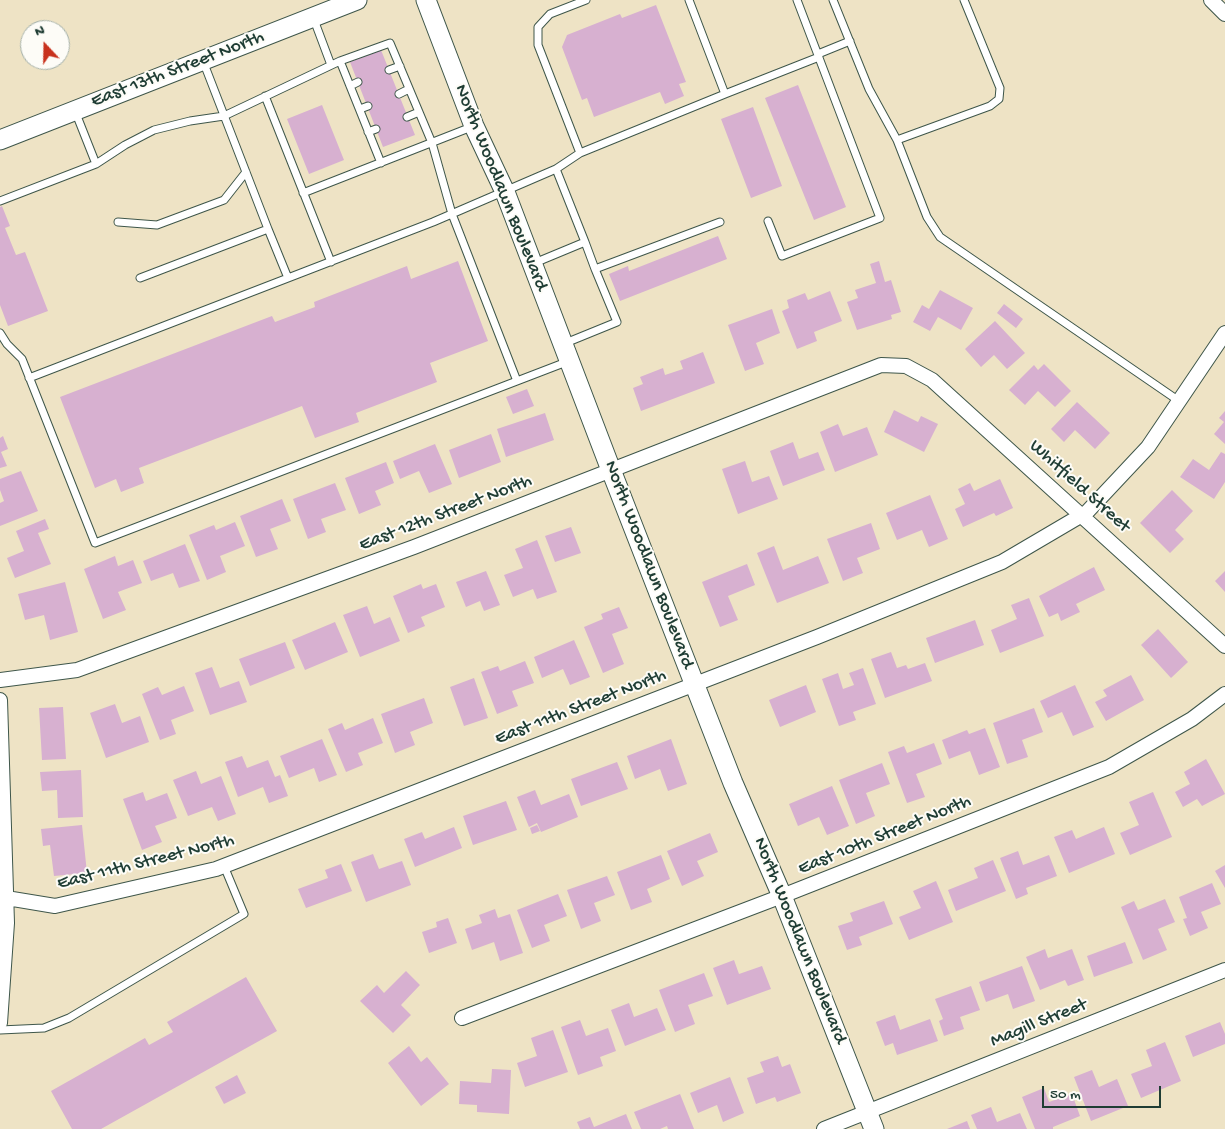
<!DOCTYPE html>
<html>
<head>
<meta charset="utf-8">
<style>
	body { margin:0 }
	#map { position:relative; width:1225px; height:1129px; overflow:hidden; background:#eee3c5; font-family:"Gochi Hand",sans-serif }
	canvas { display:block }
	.north { position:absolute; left:20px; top:20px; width:50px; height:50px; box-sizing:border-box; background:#fdfcf7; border:1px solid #a4b0a9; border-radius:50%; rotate:339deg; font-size:14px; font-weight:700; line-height:20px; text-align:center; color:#1f3d34 }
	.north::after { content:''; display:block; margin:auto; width:18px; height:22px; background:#c8321e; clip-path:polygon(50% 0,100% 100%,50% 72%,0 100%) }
	.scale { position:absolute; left:1042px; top:1086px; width:119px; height:22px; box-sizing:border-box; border:2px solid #1f3d34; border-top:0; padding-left:6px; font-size:15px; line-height:18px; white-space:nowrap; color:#1f3d34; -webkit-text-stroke:4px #fdfcf7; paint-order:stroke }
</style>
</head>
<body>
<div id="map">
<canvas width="1225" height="1129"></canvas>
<div class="north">N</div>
<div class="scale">50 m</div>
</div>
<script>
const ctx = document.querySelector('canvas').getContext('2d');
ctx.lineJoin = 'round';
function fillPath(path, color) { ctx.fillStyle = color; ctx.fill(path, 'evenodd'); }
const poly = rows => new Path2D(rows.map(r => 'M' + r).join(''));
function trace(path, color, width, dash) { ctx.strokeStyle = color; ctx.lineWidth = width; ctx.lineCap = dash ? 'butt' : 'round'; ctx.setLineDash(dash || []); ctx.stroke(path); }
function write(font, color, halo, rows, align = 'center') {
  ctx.font = font + ' "Gochi Hand",sans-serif'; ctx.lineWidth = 4; ctx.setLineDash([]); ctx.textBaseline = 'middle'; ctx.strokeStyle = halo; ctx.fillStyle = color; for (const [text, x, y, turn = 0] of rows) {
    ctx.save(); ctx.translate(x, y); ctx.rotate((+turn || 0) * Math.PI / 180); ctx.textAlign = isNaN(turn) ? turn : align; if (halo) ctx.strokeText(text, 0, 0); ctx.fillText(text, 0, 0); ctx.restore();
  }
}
fillPath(poly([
	[656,5,686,82,679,84,684,96,665,104,660,92,594,117,587,98,582,100,562,47,567,35,620,14,622,18],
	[381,50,415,135,383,147,350,62],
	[798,85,846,207,814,220,765,98],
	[322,105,344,160,309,174,287,119],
	[753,107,782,186,751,198,721,119],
	[2,206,10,226,5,228,16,255,25,252,48,311,8,326,0,305,0,207],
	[718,236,727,259,620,301,609,274,628,266,629,271],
	[458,261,488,341,430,363,437,382,356,413,359,422,315,438,302,406,139,468,144,483,121,492,116,479,95,488,60,397,272,316,275,322,315,307,314,302,407,266,411,279],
	[879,261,885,282,891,280,901,312,891,315,892,319,857,330,847,302,858,298,855,290,876,283,870,264],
	[940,290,973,308,961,330,938,317,930,331,913,322,922,305,929,309],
	[830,291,842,321,814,332,817,341,797,349,782,311,789,308,787,300,805,293,808,300],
	[1004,304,1023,319,1016,328,997,313],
	[772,309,780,333,756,343,764,364,745,371,728,325],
	[995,321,1025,353,1007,369,994,355,981,367,965,349],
	[703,352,715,383,641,411,633,388,643,384,640,377,663,368,665,375,683,369,680,361],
	[1044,364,1071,391,1055,407,1038,391,1025,405,1009,390,1034,365,1038,370],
	[527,389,534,406,513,414,506,397],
	[1077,402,1110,433,1095,449,1075,430,1064,442,1051,429],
	[894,410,918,422,921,416,938,424,924,452,884,432],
	[1225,411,1225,444,1214,434,1224,422,1219,418],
	[545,413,554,440,506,457,497,429],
	[838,424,843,436,867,427,878,455,835,472,820,432],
	[491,434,501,462,459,478,449,450],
	[3,436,8,449,1,452,7,466,0,468,0,438],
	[793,442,799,459,818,452,825,470,783,486,770,451],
	[435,444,452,484,429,493,419,471,400,479,393,461],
	[1221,452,1225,454,1225,482,1214,499,1180,477,1193,459,1209,470],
	[745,461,752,482,769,476,778,499,738,514,722,469],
	[386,462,394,483,375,491,381,505,359,514,345,478],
	[21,471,38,511,0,526,0,503,4,501,0,490,0,479],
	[1000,479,1013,508,996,516,994,513,963,527,955,509,965,504,958,489,970,483,974,491],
	[335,483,346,510,321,519,326,532,308,539,293,499],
	[1172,490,1193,511,1175,530,1184,539,1170,553,1140,523],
	[930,495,948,539,929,547,922,530,897,540,886,513],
	[282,499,291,521,270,529,278,549,256,557,240,516],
	[45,519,49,529,38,533,51,564,15,578,7,558,24,551,16,531],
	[235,522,245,546,220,556,226,572,207,580,189,535,214,525,216,530],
	[871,523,880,549,857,558,863,573,843,581,827,539],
	[571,527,581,553,555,562,545,536],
	[537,540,557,592,537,599,533,589,513,597,504,575,523,568,515,549],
	[185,544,200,581,179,588,173,573,151,581,143,561],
	[774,546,783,570,818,556,829,583,777,603,757,553],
	[115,556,118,566,133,560,142,583,118,592,126,610,103,619,84,569],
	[747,564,755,585,728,596,738,620,720,627,702,582],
	[1094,567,1105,590,1076,604,1080,612,1061,621,1058,613,1049,617,1039,596],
	[486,571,500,605,484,611,480,601,466,607,456,582],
	[1225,571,1225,592,1215,581],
	[65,582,78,632,50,640,44,615,25,620,18,594],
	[421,584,423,589,436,584,445,607,421,617,425,626,408,633,393,596],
	[1029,598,1044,636,1000,653,991,630,1017,619,1011,605],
	[367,606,374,624,390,617,400,641,360,657,343,615],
	[619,607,628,628,612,634,624,664,603,673,584,627,603,619,601,614],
	[975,620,984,645,935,663,926,638],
	[335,622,348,652,305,670,292,640],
	[1158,629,1188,662,1171,678,1141,645],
	[574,640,590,677,570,685,563,669,542,678,534,657],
	[285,642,295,668,250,686,239,659],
	[891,652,897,668,906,665,908,669,925,663,932,681,885,698,871,659],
	[525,661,534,683,512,691,518,706,497,714,481,672,498,666,500,671],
	[212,667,220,688,239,681,247,702,210,715,195,673],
	[863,668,876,704,853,712,856,720,839,726,822,679,838,673,843,689,854,685,849,673],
	[1131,675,1144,700,1106,721,1095,702,1107,696,1103,690],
	[474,678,488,718,464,726,450,687],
	[806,685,816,712,780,727,769,700],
	[1075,685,1094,727,1073,736,1062,712,1048,718,1040,701],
	[184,686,194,711,171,720,176,734,160,740,142,694,158,687,162,695],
	[424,698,433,723,410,732,415,745,395,753,381,714],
	[115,704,122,723,140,716,149,742,106,758,90,713],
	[63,707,66,759,42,760,39,708],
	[1034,708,1043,732,1022,740,1028,757,1007,764,993,723],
	[373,718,383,743,358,753,363,765,346,772,328,729,342,723,345,730],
	[985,728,1000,767,979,775,970,751,949,759,942,740,967,730,969,734],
	[322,739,337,775,319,782,314,768,289,778,280,756],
	[671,739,687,784,668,791,660,769,635,779,627,756],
	[934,743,942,764,916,774,925,797,907,803,888,752,904,746,907,753],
	[242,756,247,768,268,760,275,777,280,775,288,796,269,803,263,787,238,797,225,762],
	[1206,759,1225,794,1202,806,1197,799,1183,807,1175,792,1190,784,1184,772],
	[617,762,628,789,581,806,571,779],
	[882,763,890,784,866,793,875,816,856,824,839,780],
	[81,770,83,817,58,818,57,790,42,791,40,772],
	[196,771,201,784,221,776,236,814,218,821,212,807,188,816,173,780],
	[832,786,849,826,827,835,819,817,798,826,789,804],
	[535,790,541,805,569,794,578,817,541,832,537,823,529,827,517,797],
	[143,792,146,801,167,793,177,818,155,826,162,842,142,850,123,799],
	[1153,792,1172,837,1130,855,1120,833,1139,825,1129,802],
	[506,801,517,830,473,845,463,816],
	[82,825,87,873,54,876,50,845,43,846,41,829],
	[537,825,540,831,532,834,530,828],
	[454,827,462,848,415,867,404,839,422,832,425,839],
	[1104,827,1115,854,1069,873,1054,837,1072,830,1076,839],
	[710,833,718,852,697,861,704,876,682,886,667,851],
	[1018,851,1023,865,1049,855,1057,876,1026,888,1028,894,1016,899,1000,858],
	[373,854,379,869,402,861,411,885,366,902,351,862],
	[661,855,670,879,647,889,652,902,631,910,617,872],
	[993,860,1006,891,956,911,948,890,978,878,974,868],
	[341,864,352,891,306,908,298,889,328,878,325,870],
	[1225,865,1225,888,1215,871],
	[607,876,615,895,594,903,601,921,581,929,567,890],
	[936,881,953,922,909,940,899,917,921,908,913,891],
	[1212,883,1221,904,1201,912,1208,928,1190,936,1183,919,1187,918,1179,897],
	[558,894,567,916,544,925,550,941,532,948,517,910],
	[1165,899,1175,922,1158,929,1167,950,1143,960,1121,907,1134,901,1138,910],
	[884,901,893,924,859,937,862,945,847,950,838,926,853,921,850,913],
	[495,909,498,918,510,914,523,953,500,961,494,942,472,950,465,929,482,923,479,915],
	[448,918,457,943,429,953,422,932,437,927,436,922],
	[1125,942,1133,963,1094,977,1087,956],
	[1045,949,1048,958,1072,949,1084,980,1068,986,1065,980,1040,990,1026,957],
	[734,960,739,974,762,966,771,989,727,1005,713,968],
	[1022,966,1035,1001,1013,1009,1008,994,986,1002,979,982],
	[406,971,420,985,401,1005,411,1015,393,1033,360,1001,377,985,384,993],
	[704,973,713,996,688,1005,695,1024,675,1032,659,990],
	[246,977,277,1031,101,1129,72,1129,51,1091,145,1038,149,1045,173,1032,167,1022],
	[971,986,980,1010,960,1017,964,1029,944,1036,939,1021,943,1019,935,999],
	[629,1003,634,1017,657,1008,666,1030,625,1046,611,1010],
	[895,1015,900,1030,930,1019,938,1041,897,1055,893,1043,885,1046,876,1022],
	[580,1020,586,1036,608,1028,616,1051,600,1057,603,1066,578,1075,561,1027],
	[1220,1022,1225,1034,1225,1044,1193,1057,1185,1036],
	[553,1030,568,1072,525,1087,517,1063,537,1056,531,1038],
	[1165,1042,1181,1081,1141,1098,1131,1074,1152,1066,1146,1050],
	[409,1046,421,1062,427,1057,449,1084,421,1106,388,1063],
	[778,1056,782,1067,790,1064,801,1093,777,1102,775,1097,756,1104,747,1078,764,1072,760,1062],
	[492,1069,511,1070,509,1114,477,1112,477,1105,459,1104,460,1081,491,1083],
	[1092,1070,1099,1087,1117,1079,1128,1106,1091,1121,1074,1077],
	[237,1075,246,1093,224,1104,215,1087],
	[730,1077,744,1113,723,1122,717,1105,698,1113,690,1093],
	[1044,1088,1049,1102,1072,1094,1080,1116,1053,1127,1053,1129,1035,1129,1022,1097],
	[680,1094,694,1129,668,1129,667,1126,660,1129,641,1129,634,1112],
	[991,1107,997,1122,1020,1113,1027,1129,977,1129,971,1115],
	[626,1114,632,1129,580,1129,577,1122,590,1117,594,1127],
	[967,1121,970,1129,947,1129]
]), '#d7b0d0');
const lane = poly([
	[833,0,869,89,897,140,927,217,940,237,1179,401],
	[313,17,331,65],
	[818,54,850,41],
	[203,61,268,229],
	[340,61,390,43,432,143,452,214,517,381],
	[389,70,400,66],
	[350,86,358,82],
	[399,94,409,89],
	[725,94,819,57],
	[265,96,331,262],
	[360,109,368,106],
	[75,111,96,164],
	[407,117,419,112],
	[368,132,376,129],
	[897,140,990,106,999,99,1000,88,964,0],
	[580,153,538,45,538,27,550,14,586,0],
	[556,169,585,242],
	[303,193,474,126],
	[0,201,96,164,125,145,154,130,190,121,224,116,340,61,381,163],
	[768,221,782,256,880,218,797,0],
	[118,222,157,225,224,200,246,172],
	[532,264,585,242,595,269,720,222],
	[140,278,268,229,288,278],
	[0,333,7,344,22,359,95,543,569,361],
	[563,344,617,322,595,269],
	[29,378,433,222,556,169,580,153,725,94,689,0],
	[0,1030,44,1028,69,1018,244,914,224,866]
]);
const street = poly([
	[1211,0,1225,14],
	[0,680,77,670,414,547,881,365,906,366,932,380,1225,646],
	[0,700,7,923,0,1023],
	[0,897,55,906,216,869,817,637,1002,562,1087,512,1148,447,1225,333],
	[462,1018,782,896,1109,767,1192,719,1225,694],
	[824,1129,1225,970]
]);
const secondary = poly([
	[426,0,474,126,505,192,611,470,733,783,782,896,874,1129],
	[0,140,357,0]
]);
trace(lane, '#3e564a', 9);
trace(street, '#3e564a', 16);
trace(secondary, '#3e564a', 21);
trace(lane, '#fff', 7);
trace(street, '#fff', 14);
trace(secondary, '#fff', 19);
write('19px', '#1f3d34', '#fdfcf7', [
	["East 13th Street North",178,70,-21],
	["North Woodlawn Boulevard",500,188,68],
	["Whitfield Street",1079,487,42],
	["East 12th Street North",446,514,-21],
	["North Woodlawn Boulevard",648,565,69],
	["East 11th Street North",581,708,-21],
	["East 10th Street North",885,836,-22],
	["East 11th Street North",146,863,-14],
	["North Woodlawn Boulevard",799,941,68],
	["Magill Street",1039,1024,-22]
]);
</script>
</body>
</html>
